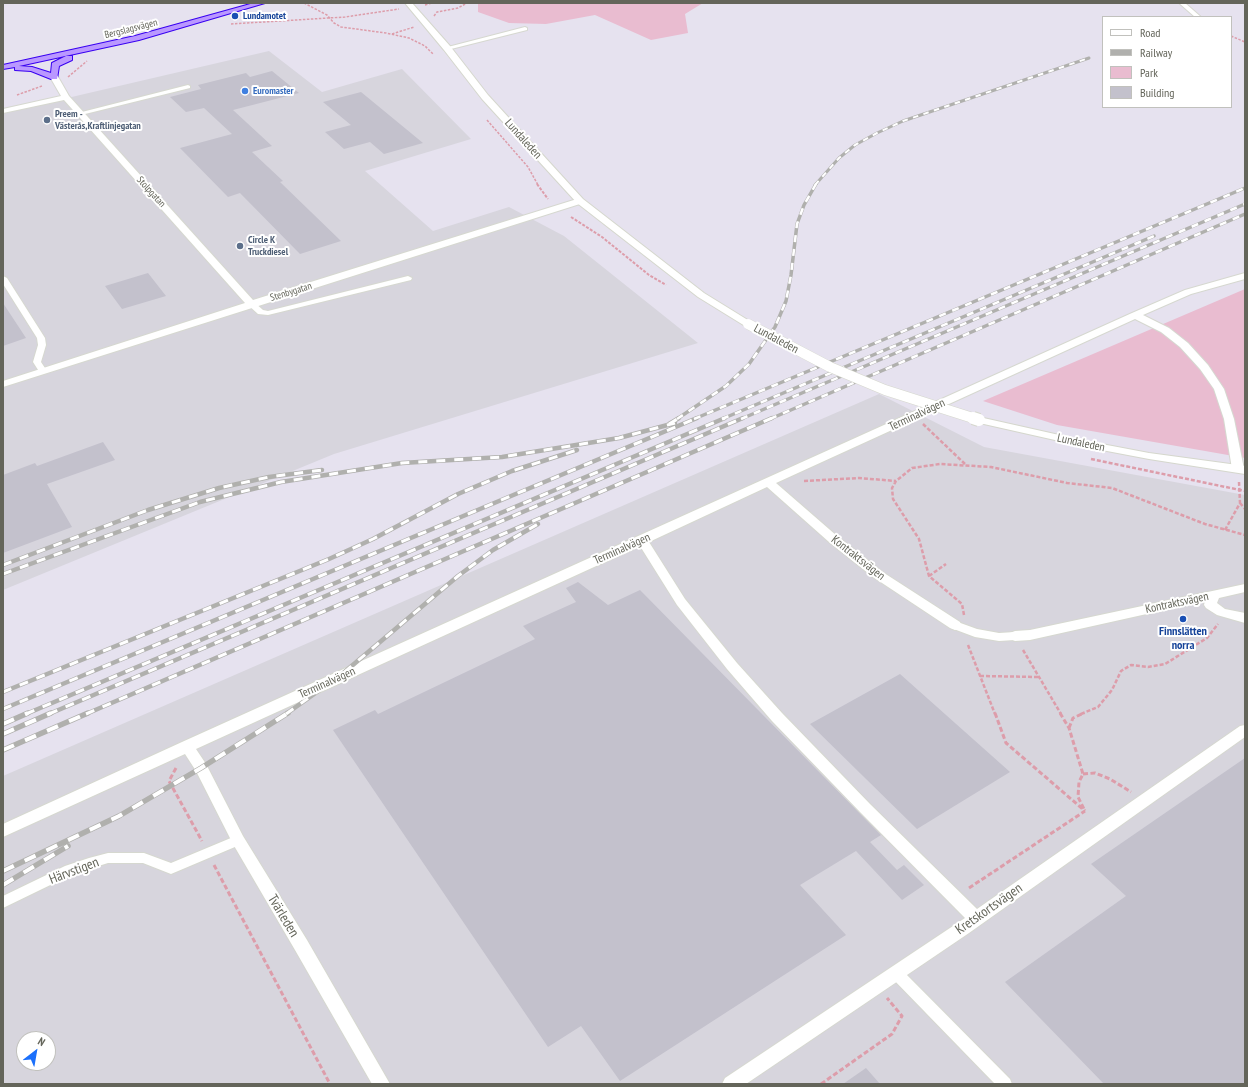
<!DOCTYPE html>
<html>
<head>
<meta charset="utf-8">
<style>
	body { margin:0 }
	#map { position:relative; width:1248px; height:1087px; overflow:hidden; background:#e6e2ef; font-family:"PT Sans Narrow",sans-serif }
	canvas { display:block }
	.frame { position:absolute; inset:0; border:4px solid #64655a; pointer-events:none }
	.legend { position:absolute; left:1102px; top:16px; width:130px; height:92px; box-sizing:border-box; background:#fff; border:1px solid #c1c1bd; margin:0; padding:5px 7px; list-style:none; font-size:12px; color:#64655a }
	.legend li { display:flex; align-items:center; gap:8px; height:20px }
	.legend b { width:20px; border:1px solid #c1c1bd }
	.north { position:absolute; left:16px; top:1031px; width:40px; height:40px; box-sizing:border-box; background:#fff; border:1px solid #c1c1bd; border-radius:50%; rotate:31deg; font-size:11px; font-weight:700; line-height:16px; text-align:center; color:#64655a }
	.north::after { content:''; display:block; margin:auto; width:14px; height:18px; background:#1c70fb; clip-path:polygon(50% 0,100% 100%,50% 72%,0 100%) }
</style>
</head>
<body>
<div id="map">
<canvas width="1248" height="1087"></canvas>
<div class="frame"></div>
<ul class="legend">
<li><b style="height:5px;background:#fff"></b>Road</li>
<li><b style="height:5px;background:#b0b0ad"></b>Railway</li>
<li><b style="height:11px;background:#e9bcd0"></b>Park</li>
<li><b style="height:11px;background:#c3c1cc"></b>Building</li>
</ul>
<div class="north">N</div>
</div>
<script>
const ctx = document.querySelector('canvas').getContext('2d');
ctx.lineJoin = 'round';
function fillPath(path, color) { ctx.fillStyle = color; ctx.fill(path, 'evenodd'); }
const poly = rows => new Path2D(rows.map(r => 'M' + r).join(''));
function trace(path, color, width, dash) { ctx.strokeStyle = color; ctx.lineWidth = width; ctx.lineCap = dash ? 'butt' : 'round'; ctx.setLineDash(dash || []); ctx.stroke(path); }
function write(font, color, halo, rows, align = 'center') {
  ctx.font = font + ' "PT Sans Narrow",sans-serif'; ctx.lineWidth = 4; ctx.setLineDash([]); ctx.textBaseline = 'middle'; ctx.strokeStyle = halo; ctx.fillStyle = color; for (const [text, x, y, turn = 0] of rows) {
    ctx.save(); ctx.translate(x, y); ctx.rotate((+turn || 0) * Math.PI / 180); ctx.textAlign = isNaN(turn) ? turn : align; if (halo) ctx.strokeText(text, 0, 0); ctx.fillText(text, 0, 0); ctx.restore();
  }
}
fillPath(poly([
	[269,51,322,92,402,69,471,139,365,171,433,231,509,207,564,236,698,343,334,454,3,590,3,113],
	[879,394,984,447,1245,495,1245,1084,3,1084,3,776],
	[24,1039,48,1039,48,1063,24,1063]
]), '#d7d5dd');
fillPath(poly([
	[478,3,703,3,685,14,688,33,651,40,595,15,546,24,509,23,478,12],
	[1245,289,1245,458,1057,425,983,401]
]), '#e9bcd0');
fillPath(poly([
	[272,71,299,93,233,110,272,146,252,152,283,181,280,182,341,241,300,254,240,193,228,197,180,148,232,134,204,108,186,112,170,97,201,89,198,85,246,73,250,77],
	[361,92,423,143,384,154,370,142,344,149,325,132,351,125,323,102],
	[148,273,166,296,122,309,105,286],
	[3,303,26,338,3,346],
	[103,442,115,460,47,484,72,527,3,553,3,475,35,463,37,466],
	[578,582,608,605,640,590,881,835,870,842,897,870,904,865,924,885,902,900,856,851,800,885,846,935,620,1081,581,1026,548,1047,333,730,375,710,378,714,535,639,523,626,576,602,566,588],
	[900,674,1010,772,917,829,810,724],
	[1245,758,1245,1084,1104,1084,1005,982,1126,896,1091,864],
	[866,1068,880,1084,843,1084]
]), '#c3c1cc');
const service = poly([
	[1179,3,1185,3,1201,17,1195,17,1179,3],
	[525,27,527,28,527,30,447,50,444,48,525,27],
	[188,85,190,86,190,88,81,115,78,113,188,85],
	[3,276,7,278,45,338,46,345,41,362,47,371,46,373,40,373,33,362,38,345,37,338,3,284,3,276],
	[408,276,412,278,411,280,268,315,258,314,247,304,251,302,254,302,263,310,268,311,408,276],
	[955,621,977,629,999,633,1015,632,1019,633,1020,636,1019,639,1015,640,999,641,975,637,951,628,950,625,951,622,955,621],
	[238,835,242,836,244,840,242,844,171,874,143,863,108,863,73,874,3,908,3,896,65,866,89,858,108,853,144,853,171,863,238,835],
	[896,967,901,969,1010,1079,1012,1084,995,1084,891,977,889,973,891,969,896,967]
]);
const minor = poly([
	[51,75,57,75,69,96,253,300,577,199,580,198,584,201,583,203,3,387,3,381,245,303,64,100,3,113,3,109,61,96,50,77,51,75],
	[1245,273,1245,279,1191,294,1143,315,1169,328,1188,343,1208,365,1224,389,1234,419,1244,469,1242,472,1234,472,1232,469,1224,419,1214,389,1200,369,1180,347,1161,332,1135,319,776,483,837,536,881,571,960,622,961,625,960,628,955,630,950,628,873,577,829,542,767,487,649,542,685,599,737,663,782,713,870,804,977,909,1240,726,1245,725,1245,737,969,933,746,1084,722,1084,725,1078,965,918,860,812,772,721,727,669,677,605,640,546,196,749,206,764,243,836,307,940,390,1084,372,1084,295,950,233,844,196,771,185,754,3,837,3,824,182,742,1132,313,1185,290,1245,273],
	[1245,584,1245,592,1219,598,1217,603,1225,609,1245,613,1245,623,1217,615,1206,608,1204,605,1205,601,1030,640,1015,641,1010,639,1009,636,1010,633,1015,631,1030,630,1245,584]
]);
const secondary = poly([
	[405,3,412,3,450,46,488,95,583,199,704,293,751,322,753,324,751,326,745,326,698,297,577,203,482,99,444,50,405,3],
	[979,417,1086,441,1149,453,1245,466,1245,474,1149,459,1086,447,975,422,974,420,975,418,979,417]
]);
const trunk = poly([
	[254,3,265,3,139,40,19,66,32,67,51,73,52,63,66,56,72,56,72,60,59,66,57,79,51,79,31,71,15,70,15,67,3,69,3,65,135,36,254,3]
]);
trace(service, '#d6d8d0', 2);
trace(minor, '#d6d8d0', 2);
trace(secondary, '#d5d7cd', 2);
trace(trunk, '#3800f1', 2);
trace(poly([
	[304,3,327,15,334,23,341,27,386,33,409,38,425,46,433,54],
	[425,5,432,3],
	[434,16,437,12,458,8,467,3],
	[231,24,345,17,399,9],
	[392,34,414,27],
	[1231,36,1245,42],
	[68,77,87,61],
	[17,95,42,86],
	[487,120,528,167,538,185]
]), '#dd9daa', 1.5, [2.5, 1.5]);
trace(poly([
	[537,184,548,199],
	[571,217,602,237,649,275,666,285]
]), '#dd9daa', 2, [3, 1.5]);
trace(poly([
	[923,424,966,465],
	[1091,459,1245,491],
	[804,481,859,478,896,481],
	[1240,503,1245,509],
	[1225,530,1240,503,1239,482],
	[929,576,946,564],
	[964,615,962,604,929,576,919,539,893,499,892,488,896,481,912,468,940,464,991,467,1067,483,1112,488,1205,524,1245,535],
	[968,645,995,714],
	[1023,650,1061,714],
	[980,676,1039,677],
	[1081,714,1098,707,1112,690,1121,671,1131,665,1148,667,1165,664,1207,638,1218,624]
]), '#dd9daa', 2.5, [4, 2]);
trace(poly([
	[995,713,1006,743,1085,811],
	[1060,713,1069,728,1083,774,1079,782,1078,797,1084,809],
	[1069,728,1073,718,1084,713],
	[176,768,169,781,202,841],
	[1083,774,1095,773,1110,779,1131,792],
	[214,865,330,1084],
	[969,888,1085,811],
	[821,1084,892,1034,902,1016,887,998]
]), '#dd9daa', 3, [5, 2.5]);
fillPath(service, '#fff');
fillPath(minor, '#fff');
fillPath(secondary, '#fff');
fillPath(trunk, '#ba98ff');
const railFar3 = poly([
	[815,185,839,158,855,145,877,133,903,121,1089,58]
]);
const railFar2 = poly([
	[677,419,726,386,749,364,775,327,786,301,791,275,797,224,804,205,816,184],
	[694,419,1245,188],
	[722,419,1154,236],
	[741,419,1245,204],
	[770,419,1245,214]
]);
const railFar1 = poly([
	[669,424,679,418],
	[3,565,148,510,219,488,269,477,322,470],
	[3,574,200,502,281,482,402,463,502,457,619,438,675,423],
	[3,692,329,559,373,539,458,494,512,471,577,450],
	[3,709,697,418],
	[26,714,725,418],
	[49,714,743,418],
	[86,714,772,418],
	[286,714,341,675,458,576,493,550,538,524]
]);
const rail = poly([
	[3,724,28,713],
	[3,734,51,713],
	[3,750,88,713],
	[3,871,119,816,201,768,288,713],
	[3,885,68,846]
]);
trace(railFar3, '#b0b0ad', 3);
trace(railFar2, '#b0b0ad', 3.5);
trace(railFar1, '#b0b0ad', 4.5);
trace(rail, '#b0b0ad', 5.5);
trace(railFar3, '#fff', 2, [5.5]);
trace(railFar2, '#fff', 2.5, [7]);
trace(railFar1, '#fff', 3, [9]);
trace(rail, '#fff', 4, [12]);
const secondaryBridgeFar1 = poly([
	[748,324,830,367,885,390,976,419]
]);
const secondaryBridge = poly([
	[973,418,979,420]
]);
trace(secondaryBridgeFar1, '#d5d7cd', 11, []);
trace(secondaryBridge, '#d5d7cd', 14, []);
trace(secondaryBridgeFar1, '#fff', 10);
trace(secondaryBridge, '#fff', 12);
for (const [x, y, r, color] of [
	[235,16,4,"#1a4fb4"],
	[245,91,4,"#3f7fe0"],
	[47,120,4,"#5c6f8a"],
	[240,246,4,"#5c6f8a"],
	[1183,619,4,"#1a4fb4"]
]) { const dot = new Path2D(); dot.arc(x, y, r, 0, 2 * Math.PI); ctx.fillStyle = color; ctx.fill(dot); trace(dot, '#fff', 1.5); }
write('bold 10px', '#164399', '#fff', [
	["Lundamotet",243,16]
], 'left');
write('10px', '#64655a', '#fff', [
	["Bergslagsvägen",131,29,-14],
	["Stolpgatan",151,192,48],
	["Stenbygatan",291,292,-17]
]);
write('bold 10px', '#366cbe', '#fff', [
	["Euromaster",253,91]
], 'left');
write('bold 10px', '#4e5e75', '#fff', [
	["Preem -",55,114],
	["Västerås,Kraftlinjegatan",55,126],
	["Circle K",248,240],
	["Truckdiesel",248,252]
], 'left');
write('12px', '#64655a', '#fff', [
	["Lundaleden",523,139,48],
	["Lundaleden",776,339,28],
	["Terminalvägen",917,415,-25],
	["Lundaleden",1081,443,12],
	["Terminalvägen",622,549,-24],
	["Kontraktsvägen",858,558,38],
	["Kontraktsvägen",1177,603,-12],
	["Terminalvägen",327,683,-24]
]);
write('bold 12px', '#164399', '#fff', [
	["Finnslätten",1183,632],
	["norra",1183,646]
]);
write('14px', '#64655a', '#fff', [
	["Härvstigen",74,871,-21],
	["Kretskortsvägen",989,909,-35],
	["Tvärleden",283,916,59]
]);
</script>
</body>
</html>
